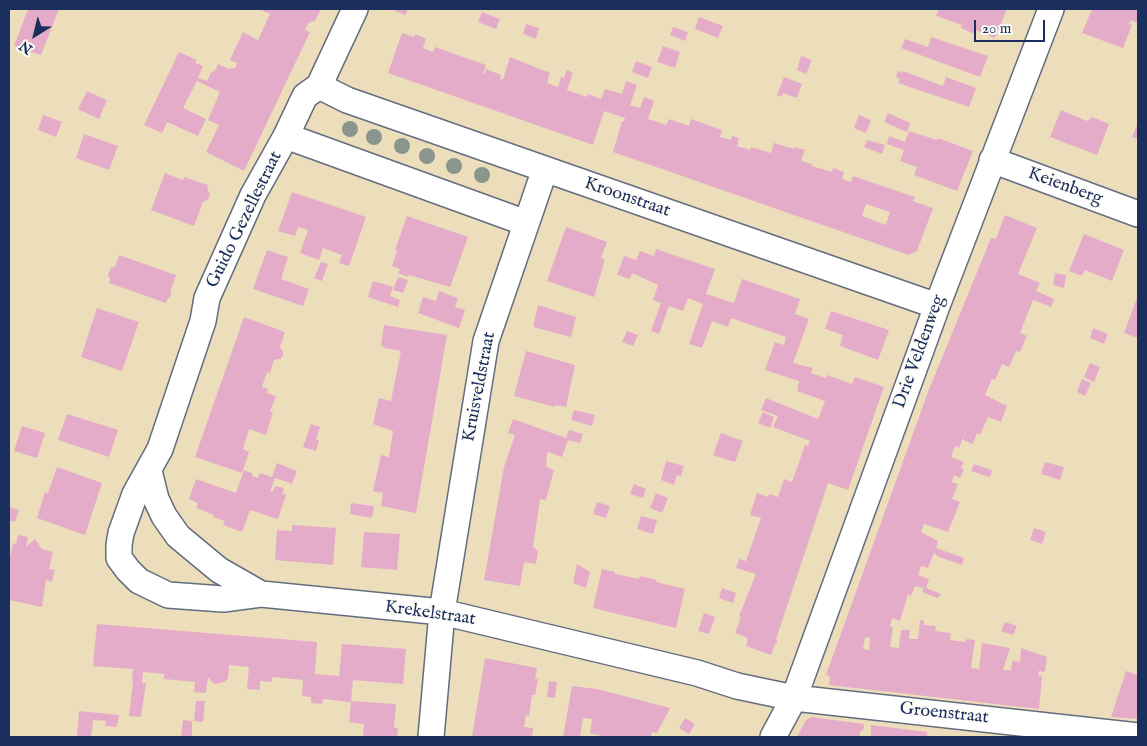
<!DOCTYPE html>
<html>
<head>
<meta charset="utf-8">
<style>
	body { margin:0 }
	#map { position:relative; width:1147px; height:746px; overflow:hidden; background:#ecdebb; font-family:"IM FELL English",serif }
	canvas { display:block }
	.frame { position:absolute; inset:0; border:10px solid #1b2f5e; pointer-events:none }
	.north { position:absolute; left:10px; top:10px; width:50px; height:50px; -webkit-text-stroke:4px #fdfcf7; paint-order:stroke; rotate:216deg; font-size:14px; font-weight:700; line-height:20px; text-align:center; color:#1b2f5e }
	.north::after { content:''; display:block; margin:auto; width:18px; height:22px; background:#1b2f5e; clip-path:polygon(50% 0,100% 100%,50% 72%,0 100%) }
	.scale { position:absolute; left:974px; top:20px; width:71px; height:22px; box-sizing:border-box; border:2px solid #1b2f5e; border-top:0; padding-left:6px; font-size:15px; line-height:18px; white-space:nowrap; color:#1b2f5e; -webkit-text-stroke:4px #fdfcf7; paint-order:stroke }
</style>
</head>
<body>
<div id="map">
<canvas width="1147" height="746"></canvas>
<div class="frame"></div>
<div class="north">N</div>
<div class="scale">20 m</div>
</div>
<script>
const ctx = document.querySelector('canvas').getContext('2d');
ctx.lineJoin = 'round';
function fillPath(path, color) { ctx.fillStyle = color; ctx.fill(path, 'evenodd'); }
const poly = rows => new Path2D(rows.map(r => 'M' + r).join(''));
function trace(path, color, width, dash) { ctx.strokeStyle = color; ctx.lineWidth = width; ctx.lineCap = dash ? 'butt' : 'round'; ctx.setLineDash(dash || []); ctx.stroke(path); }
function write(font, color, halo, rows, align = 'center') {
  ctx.font = font + ' "IM FELL English",serif'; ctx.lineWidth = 4; ctx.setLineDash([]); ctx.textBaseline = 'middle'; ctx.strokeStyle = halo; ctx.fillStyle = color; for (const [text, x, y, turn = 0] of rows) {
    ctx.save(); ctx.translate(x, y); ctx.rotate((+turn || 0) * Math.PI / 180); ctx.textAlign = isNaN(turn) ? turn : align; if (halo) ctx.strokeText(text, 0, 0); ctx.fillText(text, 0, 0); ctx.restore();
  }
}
fillPath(poly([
	[28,9,59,9,41,55,14,46],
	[259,9,321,9,315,21,309,22,305,30,310,32,244,171,206,152,219,125,208,120,220,92,197,81,183,108,206,119,198,136,167,122,162,133,144,125,179,52,197,60,195,63,203,66,198,78,207,81,212,71,214,72,218,64,229,69,235,68,237,63,230,60,243,32,258,40,270,14],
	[391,9,408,9,405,15],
	[939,9,1007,9,995,38,976,30,975,34,961,28,962,25,936,16],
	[1092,9,1138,9,1138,23,1131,20,1129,24,1132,25,1123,48,1082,33],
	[482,12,500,19,496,29,478,22],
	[699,17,723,26,718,38,695,29],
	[526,24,539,28,536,39,523,34],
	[673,27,688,32,685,41,670,35],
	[402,33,414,37,415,34,426,39,423,48,433,52,435,47,486,65,483,73,485,73,486,69,501,75,500,79,503,79,510,57,550,73,547,83,558,87,561,77,564,78,567,70,573,73,567,90,587,97,588,94,601,99,605,89,622,94,626,81,637,85,630,105,640,108,644,97,654,101,648,119,666,125,669,119,689,126,691,119,722,130,720,137,731,140,732,136,739,138,737,146,750,150,751,147,771,153,774,143,794,149,795,147,805,150,801,161,812,164,812,166,832,172,833,168,844,172,842,179,851,182,853,176,915,197,913,201,933,208,917,251,909,255,613,152,622,121,624,121,625,118,604,111,593,145,388,73],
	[866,204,890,212,886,225,862,216],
	[931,37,988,56,980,77,901,48,905,39,928,47],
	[663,46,680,52,675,68,657,62],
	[801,56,812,60,806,74,797,70],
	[636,61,652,67,648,78,632,72],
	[898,71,902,73,903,71,943,86,946,77,976,88,969,107,898,83,900,79,896,77],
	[784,77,802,84,797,98,783,93,782,97,777,95],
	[87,91,107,100,99,119,78,109],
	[1061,110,1087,121,1092,117,1109,124,1097,155,1050,137],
	[888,113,910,123,907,132,884,122],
	[43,115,62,122,56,137,38,130],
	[859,115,871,120,866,133,854,128],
	[1138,123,1138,139,1132,137],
	[909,131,937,140,938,138,973,151,957,191,914,175,917,167,900,161,904,150,887,144,889,136,905,142],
	[84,134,118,146,109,170,76,158],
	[867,140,885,145,882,154,864,147],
	[165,173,183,180,184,177,208,185,207,188,210,194,208,199,203,202,194,226,151,210],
	[292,192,366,217,349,266,339,263,342,255,323,248,319,260,300,253,308,230,298,227,295,236,278,231],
	[1005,215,1037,228,1018,274,1040,283,1036,291,1054,299,1051,307,1033,300,1020,333,1027,336,1020,352,1016,351,1009,367,1002,364,995,380,992,379,985,395,1007,406,1001,422,988,417,980,435,977,433,973,444,963,440,966,430,959,448,955,446,951,457,964,462,961,468,964,469,960,478,954,475,952,482,958,484,952,499,960,502,948,532,924,524,921,532,938,541,936,548,964,558,962,565,939,557,934,553,928,568,921,566,918,575,929,579,926,588,941,594,938,598,922,592,924,588,915,586,911,596,908,594,900,621,892,618,890,627,893,627,890,647,899,648,901,630,910,630,909,639,918,639,920,620,924,621,924,625,936,626,935,631,951,633,950,640,966,642,966,639,975,640,971,668,979,669,982,643,1010,648,1003,670,1011,670,1012,661,1020,662,1021,648,1047,657,1045,672,1039,671,1038,675,1042,676,1039,709,829,685,830,676,826,675,928,392,991,238,996,239],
	[865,637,870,638,869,650,863,649],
	[407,216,468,237,450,287,409,275,408,277,398,273,400,269,392,266,397,251,395,250],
	[566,227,607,242,601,258,605,259,594,297,547,281],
	[1084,234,1124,250,1112,281,1085,270,1082,276,1069,271],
	[656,249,715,269,706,294,734,303,742,279,800,299,795,314,809,319,793,363,813,368,811,373,826,378,827,375,852,384,855,377,884,387,848,490,828,483,776,639,778,642,775,644,771,655,746,646,748,639,746,638,746,637,735,633,741,617,739,616,756,574,736,568,739,559,746,561,761,518,750,515,757,493,768,497,769,494,778,497,784,479,792,482,805,445,808,446,810,441,773,427,778,416,761,410,766,398,818,419,825,401,797,391,799,381,765,370,775,342,784,345,786,337,731,318,728,327,712,321,702,348,689,344,703,304,688,298,683,311,669,306,659,334,651,331,661,303,653,300,658,285,632,273,630,279,617,275,624,256,636,260,640,251,654,256],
	[267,250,288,257,281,279,309,289,303,306,253,289],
	[119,255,176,275,170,293,171,294,170,298,168,298,166,303,109,283,110,279,108,275,111,268,115,267],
	[321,262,328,264,322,281,314,278],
	[1055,273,1066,275,1064,288,1053,285],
	[398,277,408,280,403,293,393,290],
	[373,281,393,287,390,296,400,300,398,307,368,297],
	[439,291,458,298,455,307,465,310,459,328,418,313,423,297,436,301],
	[1138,295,1138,338,1124,333],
	[538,305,576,317,571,337,533,327],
	[97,308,139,322,122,371,81,357],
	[831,311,889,330,878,360,840,346,843,335,825,329],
	[244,317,285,332,280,347,283,351,283,356,280,359,274,360,270,373,267,372,262,387,268,389,267,393,276,396,270,412,273,412,266,435,249,429,243,449,249,452,242,473,195,457],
	[384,325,447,335,416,513,381,506,383,493,373,491,381,455,389,457,393,431,373,424,379,398,391,401,401,351,385,348,381,345],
	[1093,328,1108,334,1104,344,1090,338],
	[627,331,638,335,633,346,622,342],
	[526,351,575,365,566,407,555,405,555,407,514,396],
	[1090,363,1100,367,1094,382,1084,377],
	[1082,379,1091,383,1085,396,1077,392],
	[574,410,595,415,592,426,571,420],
	[763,412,774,417,770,428,758,423],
	[67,414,118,430,109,457,58,440],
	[513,419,566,438,569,430,583,434,580,443,568,440,562,457,548,452,547,454,546,467,554,470,546,500,540,499,533,547,538,551,536,564,524,562,520,586,484,580,504,467,515,435,508,433],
	[311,424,320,427,316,439,319,440,316,451,303,447],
	[22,426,45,433,37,458,14,451],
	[721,433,743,441,735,462,713,455],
	[666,461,684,466,681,476,677,475,674,485,661,480],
	[1045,462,1064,467,1060,480,1041,474],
	[277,463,297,471,292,484,275,478,270,492,273,491,275,486,284,488,282,494,286,495,278,519,250,510,242,532,223,525,225,521,213,517,214,515,196,508,198,503,189,499,196,479,236,493,244,470,252,473,252,476,258,478,260,473,272,477],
	[974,464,992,470,990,477,971,471],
	[57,467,102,483,85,535,37,518,45,492,48,493],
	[634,484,646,489,643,498,630,494],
	[656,493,668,498,662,513,650,508],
	[597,502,610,506,606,518,593,514],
	[351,503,374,506,372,518,350,514],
	[9,507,19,510,15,522,9,520],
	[641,516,657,520,653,534,637,529],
	[292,525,336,528,333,565,275,560,277,530,292,531],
	[1034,528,1046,532,1042,544,1030,540],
	[364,532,400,534,397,570,361,567],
	[18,535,28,537,26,547,35,539,42,549,53,552,49,569,55,570,52,582,46,580,42,607,9,600,9,562,13,543,16,544],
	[577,564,590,572,586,588,573,583],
	[602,569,615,572,615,574,639,579,640,576,644,577,657,580,656,582,685,589,676,628,593,608],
	[722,588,736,593,733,603,719,598],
	[704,613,715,617,709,634,698,631],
	[1005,622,1017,626,1013,635,1001,631],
	[97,624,317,642,315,674,339,676,342,644,406,649,403,684,353,680,351,701,396,704,394,728,398,728,397,737,363,737,364,724,349,722,351,702,323,699,322,704,311,703,311,697,302,696,303,680,272,677,272,682,260,681,260,690,247,689,249,667,229,665,228,679,224,682,214,684,208,677,206,693,194,692,195,682,164,679,164,674,143,672,142,683,146,683,141,717,129,716,133,682,132,682,133,669,93,666],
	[485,658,537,668,535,679,538,679,535,695,532,695,529,716,526,715,524,727,533,728,532,737,472,737],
	[1126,671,1138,675,1138,719,1111,717],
	[549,681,557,682,555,698,547,697],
	[572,686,597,689,670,708,657,733,652,732,651,737,605,737,590,733,592,719,583,718,580,737,563,737],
	[196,701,205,701,203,722,194,721],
	[79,711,119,715,117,727,105,726,106,721,93,720,91,737,77,736],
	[812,717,864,724,863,731,860,731,860,737,797,737,806,720],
	[685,718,695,724,689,734,679,728],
	[183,720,192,721,192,737,181,737],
	[871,725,927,732,927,735,931,737,871,737]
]), '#e5acc9');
const minor = poly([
	[319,86,347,100,937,306],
	[286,136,526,223],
	[992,160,1138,214],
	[149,471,156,499,164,516,178,536,219,570,261,594,442,612,697,673,737,686,794,698,937,306,1051,9],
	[261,594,223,599,168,595,139,581,128,570,119,558,119,545,121,533,135,494,160,449,203,321,207,298,253,195,286,136,305,96,319,86,355,9],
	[431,737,442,612,486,341,545,169],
	[773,737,794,698,1138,736]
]);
trace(minor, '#646c7f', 28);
trace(minor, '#fff', 25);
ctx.fillStyle = '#8a968d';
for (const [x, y] of [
	[350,129],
	[374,137],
	[402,146],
	[427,156],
	[454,166],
	[482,175]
]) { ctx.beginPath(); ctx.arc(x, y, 8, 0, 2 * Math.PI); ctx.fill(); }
write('18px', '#1b2f5e', '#fdfcf7', [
	["Keienberg",1065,187,20],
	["Kroonstraat",627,198,19],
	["Guido Gezellestraat",245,220,-64],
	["Drie Veldenweg",920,352,-70],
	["Kruisveldstraat",480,387,-79],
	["Krekelstraat",430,614,8],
	["Groenstraat",944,714,6]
]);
</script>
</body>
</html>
